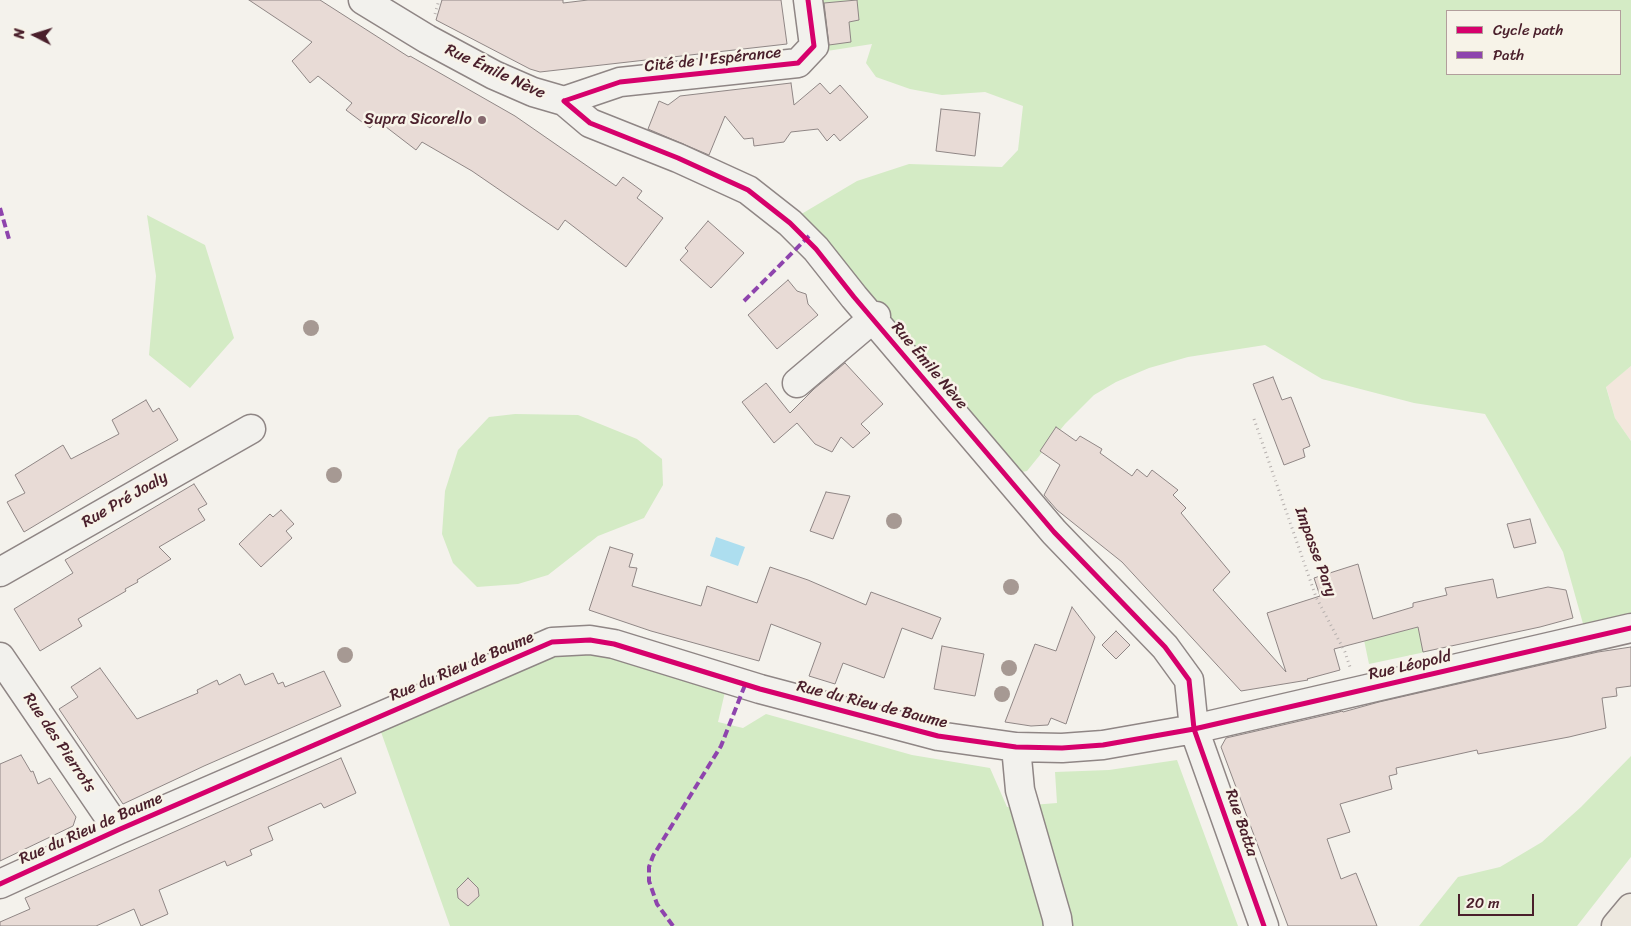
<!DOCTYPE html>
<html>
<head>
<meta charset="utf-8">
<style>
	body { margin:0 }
	#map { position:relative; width:1631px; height:926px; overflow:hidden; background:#f4f2ec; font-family:Sriracha,sans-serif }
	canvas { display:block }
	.legend { position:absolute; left:1446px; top:10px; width:175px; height:65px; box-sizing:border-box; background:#f7f3e8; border:1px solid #b29e9c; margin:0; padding:6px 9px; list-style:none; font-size:15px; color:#4a1f2b }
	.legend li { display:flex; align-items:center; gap:10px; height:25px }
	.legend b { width:25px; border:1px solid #b29e9c }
	.north { position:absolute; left:10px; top:10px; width:50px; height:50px; -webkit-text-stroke:4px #f7f3e8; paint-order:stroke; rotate:275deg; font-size:14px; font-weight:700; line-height:20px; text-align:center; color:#4a1f2b }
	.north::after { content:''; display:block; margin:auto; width:18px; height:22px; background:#4a1f2b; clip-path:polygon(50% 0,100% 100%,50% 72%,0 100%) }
	.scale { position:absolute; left:1458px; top:894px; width:76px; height:22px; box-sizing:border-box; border:2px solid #4a1f2b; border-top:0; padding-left:6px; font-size:15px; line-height:18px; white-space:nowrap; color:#4a1f2b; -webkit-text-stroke:4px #f7f3e8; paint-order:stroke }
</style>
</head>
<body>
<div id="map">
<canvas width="1631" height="926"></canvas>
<ul class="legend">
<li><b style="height:6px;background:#d6006c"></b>Cycle path</li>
<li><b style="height:6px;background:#8e44ad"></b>Path</li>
</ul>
<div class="north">N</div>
<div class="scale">20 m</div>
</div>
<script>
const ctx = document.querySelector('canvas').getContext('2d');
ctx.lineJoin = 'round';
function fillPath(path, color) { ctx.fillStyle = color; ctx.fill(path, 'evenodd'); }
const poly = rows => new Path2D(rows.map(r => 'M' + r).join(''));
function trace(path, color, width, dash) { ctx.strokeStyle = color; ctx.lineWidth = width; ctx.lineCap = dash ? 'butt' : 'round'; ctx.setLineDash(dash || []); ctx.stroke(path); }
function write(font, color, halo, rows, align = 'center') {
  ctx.font = font + ' Sriracha,sans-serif'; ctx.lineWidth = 5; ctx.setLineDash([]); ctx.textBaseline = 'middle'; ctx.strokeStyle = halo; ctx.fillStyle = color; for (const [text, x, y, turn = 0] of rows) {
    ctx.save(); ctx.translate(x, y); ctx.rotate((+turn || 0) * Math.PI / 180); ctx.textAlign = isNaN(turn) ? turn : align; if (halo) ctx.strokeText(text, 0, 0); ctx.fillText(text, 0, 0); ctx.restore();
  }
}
fillPath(poly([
	[1631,366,1631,441,1615,418,1606,386]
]), '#f3e7dd');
fillPath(poly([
	[808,0,1631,0,1631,366,1606,387,1615,418,1631,441,1631,628,1587,638,1563,552,1510,457,1485,414,1414,403,1322,379,1265,345,1188,357,1149,368,1116,382,1094,395,1065,424,1027,471,1007,475,793,219,857,181,909,164,1002,167,1018,150,1023,106,985,92,942,95,910,89,876,77,866,63,872,44,827,51,814,46],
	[1447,11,1620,11,1620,74,1447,74],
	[147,215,205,245,234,338,190,388,149,355,156,276],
	[515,414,578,415,637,439,662,459,663,485,644,518,598,536,548,575,518,584,477,587,453,563,442,534,445,491,458,450,489,417],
	[1424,626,1430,651,1369,664,1364,640],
	[552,642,728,679,718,722,743,728,766,714,912,755,990,768,1007,807,1057,803,1055,772,1109,770,1177,760,1238,926,450,926,376,718],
	[1631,756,1631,857,1577,926,1419,926,1458,877,1500,867,1542,842,1581,807]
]), '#d4ebc5');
fillPath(poly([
	[716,537,745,547,738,566,710,556]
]), '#addeef');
const building = poly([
	[249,0,320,0,409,57,410,56,515,116,616,186,623,177,642,191,637,198,663,218,626,267,565,220,558,230,472,171,422,142,416,150,377,120,370,128,346,110,352,103,318,76,310,83,292,61,312,42,249,0],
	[442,0,563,0,563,3,588,0,781,0,787,44,540,72,530,69,436,20,442,0],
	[857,0,859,20,849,22,851,42,829,45,824,3,857,0],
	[791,83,794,105,820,83,830,94,840,85,868,117,840,141,834,134,827,141,818,129,791,132,784,142,754,146,753,138,744,139,725,116,709,155,648,129,659,101,668,105,680,96,791,83],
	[941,109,980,113,975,156,936,151,941,109],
	[708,221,744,253,711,288,680,260,688,251,685,248,708,221],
	[788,280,797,291,806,294,808,304,818,315,777,349,748,315,788,280],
	[845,363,883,404,861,424,870,433,853,448,841,437,832,452,815,444,797,423,774,443,742,402,766,383,790,413,814,389,845,363],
	[1273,377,1282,400,1291,397,1310,446,1303,449,1305,457,1284,465,1253,384,1273,377],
	[146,400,153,412,159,408,178,440,24,532,7,502,25,493,15,475,63,445,71,459,119,434,112,420,146,400],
	[1056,427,1076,441,1080,436,1102,449,1100,453,1132,476,1137,469,1147,477,1152,470,1178,490,1173,495,1186,508,1181,513,1230,572,1213,590,1286,672,1267,613,1320,596,1314,578,1358,564,1373,619,1413,607,1413,603,1447,595,1445,588,1493,579,1497,598,1548,587,1566,590,1573,618,1540,627,1423,652,1418,627,1334,649,1340,670,1307,679,1308,680,1241,691,1122,562,1057,510,1044,495,1060,465,1040,451,1056,427],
	[194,484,207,504,198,509,205,520,159,547,171,559,137,580,138,582,125,589,126,591,78,619,82,626,40,651,14,609,73,573,65,560,194,484],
	[826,492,850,496,833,539,810,531,826,492],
	[281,510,294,524,286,531,292,538,261,567,239,544,270,514,273,517,281,510],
	[1530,519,1536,543,1514,548,1507,524,1530,519],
	[610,547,633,554,629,567,637,568,632,586,701,606,707,586,757,603,770,567,808,580,866,605,871,592,941,618,932,639,902,628,884,678,843,663,835,684,809,676,821,643,771,624,759,661,651,631,589,610,610,547],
	[1072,607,1095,637,1066,724,1051,718,1048,725,1031,726,1005,722,1035,644,1056,651,1072,607],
	[1116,631,1130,645,1116,659,1102,645,1116,631],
	[942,646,984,654,975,696,934,689,942,646],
	[1631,647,1631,686,1616,688,1617,696,1602,698,1606,728,1569,737,1478,754,1477,750,1396,768,1397,774,1389,776,1392,789,1340,804,1350,832,1327,839,1341,879,1356,873,1377,926,1288,926,1221,747,1226,738,1339,712,1342,711,1343,712,1379,702,1598,652,1631,647],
	[100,668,137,719,198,693,197,690,217,680,219,685,240,674,245,685,273,673,278,684,283,682,285,687,324,671,341,706,204,766,123,804,59,709,78,697,71,687,100,668],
	[21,755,31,772,33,771,38,784,50,778,76,817,73,826,0,861,0,764,21,755],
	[341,758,356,793,324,808,321,803,268,827,273,840,250,850,252,855,227,866,225,861,159,890,168,914,141,926,134,909,96,926,0,926,0,922,30,909,25,898,341,758],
	[468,878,478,888,479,896,468,906,458,898,457,889,468,878]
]);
fillPath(building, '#e8dbd6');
trace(building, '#8f8685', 1);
const minor = poly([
	[363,0,427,39,494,75,533,92,564,101,590,123,678,158,748,190,790,223,816,249,854,297,1054,532,1165,647,1189,680,1194,729,1264,926],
	[564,101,620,82,798,63,814,46,808,0],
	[797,383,876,316],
	[0,572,251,429],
	[0,657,118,830],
	[1016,747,1020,790,1057,918,1058,926],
	[0,884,118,830,552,642,590,640,614,644,760,689,938,736,1016,747,1062,748,1103,745,1194,729,1631,628]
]);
const major = poly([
	[1616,926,1631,908]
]);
trace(minor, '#8f8685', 31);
trace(major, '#8f8685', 31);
trace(poly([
	[435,14,439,0],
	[1254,419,1316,597,1345,652,1350,667]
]), '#b6b0ae', 3, [1, 4]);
trace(minor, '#f2f1ed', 28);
trace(major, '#ede8df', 28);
trace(poly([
	[0,208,9,239],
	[744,301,809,236],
	[673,926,657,904,649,881,649,867,653,856,721,746,745,685]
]), '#8e44ad', 4, [8, 4]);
trace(poly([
	[564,101,590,123,678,158,748,190,790,223,816,249,854,297,1054,532,1165,647,1189,680,1194,729,1264,926],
	[564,101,620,82,798,63,814,46,808,0],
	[0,884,118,830,552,642,590,640,614,644,760,689,938,736,1016,747,1062,748,1103,745,1194,729,1631,628]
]), '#d6006c', 5);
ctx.fillStyle = '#a69993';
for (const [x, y] of [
	[311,328],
	[334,475],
	[894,521],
	[1011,587],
	[345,655],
	[1009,668],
	[1002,694]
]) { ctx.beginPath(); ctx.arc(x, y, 8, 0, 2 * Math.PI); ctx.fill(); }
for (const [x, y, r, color] of [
	[482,120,5,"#86696f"]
]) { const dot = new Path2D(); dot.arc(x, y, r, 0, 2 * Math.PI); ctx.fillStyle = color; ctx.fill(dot); trace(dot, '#f7f3e8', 2); }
write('16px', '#4a1f2b', '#f7f3e8', [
	["Cité de l'Espérance",713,60,-6],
	["Rue Émile Nève",495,72,25],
	["Rue Émile Nève",929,366,50],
	["Rue Pré Joaly",125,500,-30],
	["Impasse Pary",1315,552,70],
	["Rue Léopold",1410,666,-13],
	["Rue du Rieu de Baume",462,667,-23],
	["Rue du Rieu de Baume",872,705,14],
	["Rue des Pierrots",59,743,56],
	["Rue Batta",1241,823,71],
	["Rue du Rieu de Baume",91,829,-24]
]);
write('16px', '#4a1f2b', '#f7f3e8', [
	["Supra Sicorello",472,120]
], 'right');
</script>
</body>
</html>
